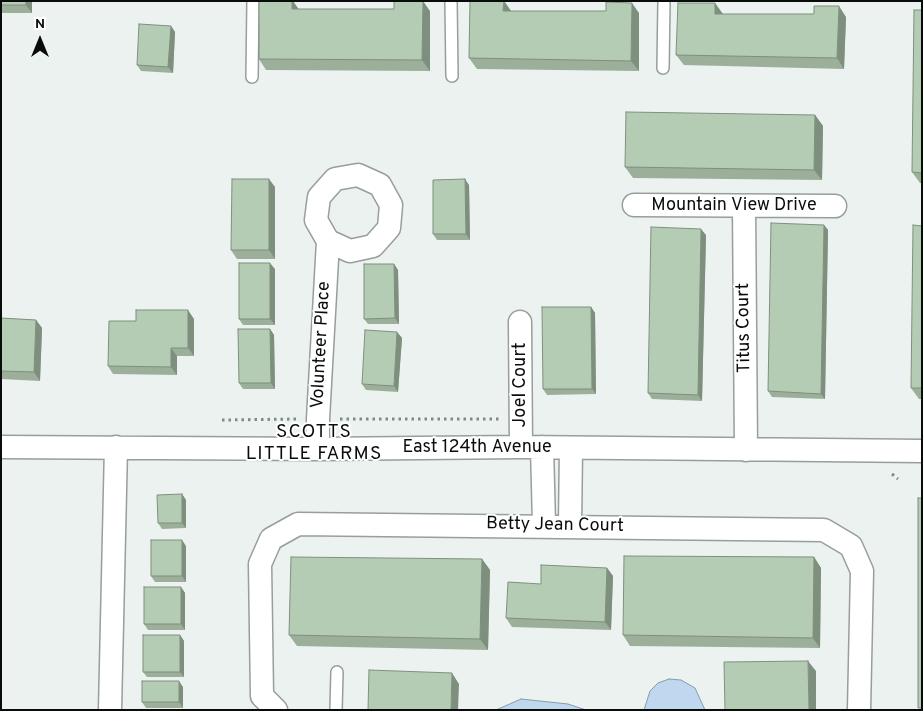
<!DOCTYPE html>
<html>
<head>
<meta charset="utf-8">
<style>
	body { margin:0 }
	#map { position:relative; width:923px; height:711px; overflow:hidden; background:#ebf2f0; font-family:Overpass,sans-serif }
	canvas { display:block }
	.frame { position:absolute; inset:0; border:2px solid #0a0c0b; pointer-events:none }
	.north { position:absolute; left:15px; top:15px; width:50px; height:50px; -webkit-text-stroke:4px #fff; paint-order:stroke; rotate:0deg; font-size:14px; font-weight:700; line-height:20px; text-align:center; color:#0a0c0b }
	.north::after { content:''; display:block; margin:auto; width:18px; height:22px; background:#0a0c0b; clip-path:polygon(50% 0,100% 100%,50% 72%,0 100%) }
</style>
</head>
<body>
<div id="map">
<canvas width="923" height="711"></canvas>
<div class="frame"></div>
<div class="north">N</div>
</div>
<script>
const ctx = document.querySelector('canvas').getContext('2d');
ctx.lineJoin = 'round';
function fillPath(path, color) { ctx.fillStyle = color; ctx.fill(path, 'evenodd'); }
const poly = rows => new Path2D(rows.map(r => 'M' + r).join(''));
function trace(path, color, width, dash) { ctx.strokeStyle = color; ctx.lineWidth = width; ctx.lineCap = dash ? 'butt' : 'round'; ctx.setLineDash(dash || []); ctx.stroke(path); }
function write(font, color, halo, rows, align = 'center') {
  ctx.font = font + ' Overpass,sans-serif'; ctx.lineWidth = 4; ctx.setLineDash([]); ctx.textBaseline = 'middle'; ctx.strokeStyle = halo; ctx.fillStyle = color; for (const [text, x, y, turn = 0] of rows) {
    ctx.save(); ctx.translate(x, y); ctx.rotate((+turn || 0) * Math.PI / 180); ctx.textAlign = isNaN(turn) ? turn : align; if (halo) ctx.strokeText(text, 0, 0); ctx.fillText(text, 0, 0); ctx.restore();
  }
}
const water = poly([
	[669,679,681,680,695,688,705,710,644,710,650,691,658,683,669,679],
	[521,699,568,704,586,710,496,710,521,699]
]);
fillPath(water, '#bfd7ef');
trace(water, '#899aab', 1);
const service = poly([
	[451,1,452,76],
	[663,68,664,1],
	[252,77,253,1],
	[336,710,337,672]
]);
const minor = poly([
	[634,205,835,206],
	[744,206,746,450],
	[520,322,521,447],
	[1,447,318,449,521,447,922,451],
	[542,447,544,525],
	[318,449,318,419,328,241,316,220,319,197,335,179,358,175,380,185,391,205,389,228,373,246,350,251,328,241],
	[570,525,571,448],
	[110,710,116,447],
	[276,710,262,696,260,564,271,539,298,524,824,530,851,546,862,571,859,710]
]);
trace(service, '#979e9c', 14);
trace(minor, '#979e9c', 25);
trace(poly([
	[340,419,499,419],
	[222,420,297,419],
	[892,474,898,479]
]), '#838786', 3, [2.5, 4]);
trace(service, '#fff', 11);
trace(minor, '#fff', 22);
fillPath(poly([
	[1,1,32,1,32,13,1,13],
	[504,1,511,11,606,11,639,13,639,71,477,69,469,58],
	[715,3,722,14,814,14,846,17,844,69,684,65,676,55],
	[298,9,430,11,430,71,266,70,259,59],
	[922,10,922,183,920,183,912,172],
	[171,26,175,32,173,73,141,71,137,65],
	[815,115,823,126,822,180,633,178,625,167],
	[469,185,470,240,437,240,433,234],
	[275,187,275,259,237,259,231,250],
	[824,225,828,230,825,399,772,397,768,391],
	[922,226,922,399,919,399,911,388],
	[706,235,702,401,652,399,648,393],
	[394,264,398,270,399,324,368,324,364,319],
	[275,269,275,325,243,325,239,319],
	[591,307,595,313,596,394,547,395,543,389],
	[1,318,36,320,42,328,40,381,1,379],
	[194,319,194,356,177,356,177,375,113,374,108,366,136,321],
	[270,329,274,335,275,389,243,389,239,383],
	[397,332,402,338,398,392,366,390,362,384],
	[182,494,186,500,186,528,162,529,158,523],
	[186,546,186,582,155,582,151,576],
	[814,557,821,568,820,648,630,646,623,635],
	[482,559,490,570,488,650,297,646,289,635],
	[607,568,613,576,611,630,512,627,506,618,541,584],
	[181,587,185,593,185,630,148,630,144,624],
	[180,635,184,641,184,677,147,677,143,672],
	[183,687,183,708,146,708,142,702]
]), '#9caf9b');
fillPath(poly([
	[26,1,32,1,32,13,26,5],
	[292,1,293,1,300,11,292,9],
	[423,1,430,11,430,71,422,60],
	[504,1,511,11,503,11],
	[632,3,639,13,639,71,631,61],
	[715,3,723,14,715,14],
	[839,6,846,17,844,69,837,58],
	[171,26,175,32,173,73,168,67],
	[815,115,823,126,822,180,814,170],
	[269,179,275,187,275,259,269,250],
	[465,179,469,185,470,240,466,234],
	[824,225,828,230,825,399,821,394],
	[701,229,706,235,702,401,698,395],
	[270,263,275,269,275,325,270,319],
	[394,264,398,270,399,324,395,318],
	[591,307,595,313,596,394,592,389],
	[188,310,194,319,194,356,188,348],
	[36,320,42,328,40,381,34,372],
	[270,329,274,335,275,389,271,383],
	[397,332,402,338,398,392,394,386],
	[171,348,177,356,177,375,171,367],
	[182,494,186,500,186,528,182,523],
	[182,540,186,546,186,582,182,576],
	[814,557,821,568,820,648,813,638],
	[482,559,490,570,488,650,480,639],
	[607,568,613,576,611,630,605,622],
	[181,587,185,593,185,630,181,624],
	[180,635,184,641,184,677,180,672],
	[808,661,816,671,816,710,809,710],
	[452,673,459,684,458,710,451,710],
	[179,681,183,687,183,708,179,702]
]), '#7f8f7e');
const building = poly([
	[1,1,26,1,26,5,1,5,1,1],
	[259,1,292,1,292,9,394,9,394,1,423,1,422,60,259,59,259,1],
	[470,1,504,1,503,11,606,11,606,2,632,3,631,61,469,58,470,1],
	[678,3,715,3,715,14,814,14,814,6,839,6,837,58,676,55,678,3],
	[914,10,922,10,922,173,912,172,914,10],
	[139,24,171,26,168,67,137,65,139,24],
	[626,112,815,115,814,170,625,167,626,112],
	[232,179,269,179,269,250,231,250,232,179],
	[465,179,466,234,433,234,433,180,465,179],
	[771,223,824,225,821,394,768,391,771,223],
	[913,225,922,226,922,388,911,388,913,225],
	[651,227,701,229,698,395,648,393,651,227],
	[239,263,270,263,270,319,239,319,239,263],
	[364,264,394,264,395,318,364,319,364,264],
	[542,307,591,307,592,389,543,389,542,307],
	[136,310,188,310,188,348,171,348,171,367,108,366,109,321,136,321,136,310],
	[1,318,36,320,34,372,1,371,1,318],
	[238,329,270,329,271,383,239,383,238,329],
	[365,330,397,332,394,386,362,384,365,330],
	[182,494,182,523,158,523,157,495,182,494],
	[918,498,922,498,922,708,918,708,918,498],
	[151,540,182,540,182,576,151,576,151,540],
	[624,556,814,557,813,638,623,635,624,556],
	[291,557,482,559,480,639,289,635,291,557],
	[541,565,607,568,605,622,506,618,508,582,541,584,541,565],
	[144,587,181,587,181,624,144,624,144,587],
	[143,635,180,635,180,672,143,672,143,635],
	[808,661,809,710,725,710,724,662,808,661],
	[369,670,452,673,451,710,368,710,369,670],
	[142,681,179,681,179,702,142,702,142,681]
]);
fillPath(building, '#b5ccb4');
trace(building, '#7f8f7e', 1);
write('18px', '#0a0c0b', '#fff', [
	["Mountain View Drive",734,206],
	["Titus Court",745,328,-91],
	["Volunteer Place",322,345,-87],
	["Joel Court",521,385,-90],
	["East 124th Avenue",477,448],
	["Betty Jean Court",555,526,1]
]);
ctx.letterSpacing = '1px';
write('19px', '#0a0c0b', '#fff', [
	["SCOTTS",314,433],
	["LITTLE FARMS",314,455]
]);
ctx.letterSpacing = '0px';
</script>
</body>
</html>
